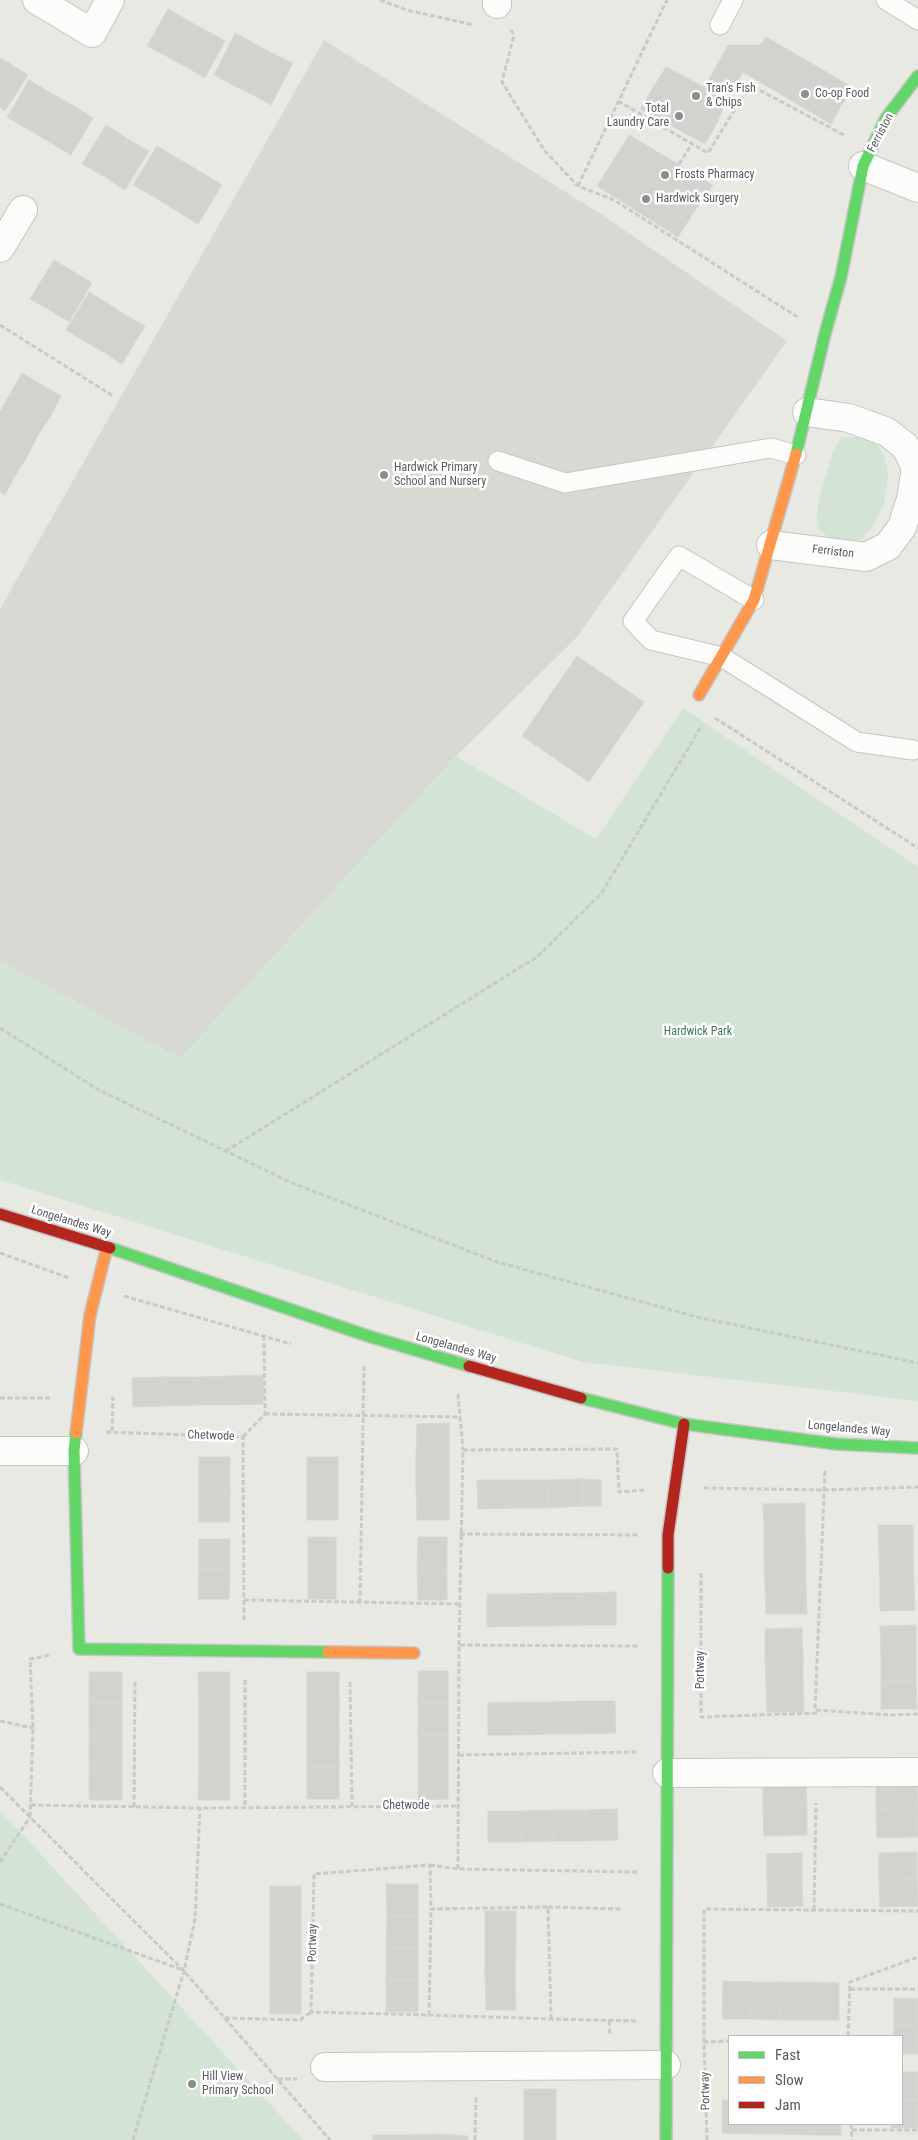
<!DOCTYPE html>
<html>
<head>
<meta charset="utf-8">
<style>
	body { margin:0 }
	#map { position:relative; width:918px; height:2140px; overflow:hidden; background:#e8e9e3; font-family:"Roboto Condensed",sans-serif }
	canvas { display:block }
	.legend { position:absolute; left:728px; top:2035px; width:175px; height:90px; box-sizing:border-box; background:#fff; border:1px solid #bdbdbf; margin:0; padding:6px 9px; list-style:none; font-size:15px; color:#5a5b60 }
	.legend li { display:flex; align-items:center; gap:10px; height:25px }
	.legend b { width:25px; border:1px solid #bdbdbf }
</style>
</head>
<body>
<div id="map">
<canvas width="918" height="2140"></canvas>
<ul class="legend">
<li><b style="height:6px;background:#63d668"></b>Fast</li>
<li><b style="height:6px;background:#ff974d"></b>Slow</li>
<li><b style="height:6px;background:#b3261e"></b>Jam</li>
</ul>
</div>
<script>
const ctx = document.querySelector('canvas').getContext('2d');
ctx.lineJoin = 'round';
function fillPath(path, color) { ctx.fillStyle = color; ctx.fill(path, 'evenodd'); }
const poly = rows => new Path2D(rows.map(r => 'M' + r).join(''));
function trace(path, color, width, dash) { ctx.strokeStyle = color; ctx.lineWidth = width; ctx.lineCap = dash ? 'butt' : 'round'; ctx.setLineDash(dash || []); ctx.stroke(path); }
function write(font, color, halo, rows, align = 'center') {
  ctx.font = font + ' "Roboto Condensed",sans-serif'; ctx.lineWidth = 5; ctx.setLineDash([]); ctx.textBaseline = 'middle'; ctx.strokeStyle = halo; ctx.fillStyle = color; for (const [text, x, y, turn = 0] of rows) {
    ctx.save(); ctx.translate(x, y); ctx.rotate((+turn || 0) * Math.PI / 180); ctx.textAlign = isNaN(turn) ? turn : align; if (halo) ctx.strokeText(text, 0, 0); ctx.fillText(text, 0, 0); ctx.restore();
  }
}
fillPath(poly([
	[324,40,599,213,787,341,577,637,456,756,180,1059,0,961,0,609]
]), '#d8d9d2');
fillPath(poly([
	[841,437,858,437,875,442,885,457,888,475,884,503,873,527,861,539,847,542,830,539,819,529,817,521,818,502,833,451],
	[683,708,918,867,918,1401,583,1362,0,1180,0,961,180,1059,456,756,596,839],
	[0,1813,13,1824,303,2140,0,2140]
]), '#d3e4d5');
const building = poly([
	[168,9,187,20,166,56,147,46,168,9],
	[187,20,207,31,186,67,166,56,187,20],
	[207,31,225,41,205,78,186,67,207,31],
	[235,33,255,44,233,85,214,75,235,33],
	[766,37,854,88,841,106,753,55,727,99,705,87,728,45,760,45,766,37],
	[255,44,274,54,253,95,233,85,255,44],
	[274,54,293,63,271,105,253,95,274,54],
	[753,55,841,106,831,124,743,72,753,55],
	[0,58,6,61,0,70,0,58],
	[6,61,28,75,5,111,0,108,0,70,6,61],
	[666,67,727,99,717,123,654,86,666,67],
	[29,80,51,93,29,130,7,117,29,80],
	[654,86,717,123,705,144,640,109,654,86],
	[51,93,74,106,51,143,29,130,51,93],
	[74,106,93,118,71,155,51,143,74,106],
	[106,125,128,139,105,177,82,164,106,125],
	[629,135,713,185,694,212,613,161,629,135],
	[128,139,149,151,125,190,105,177,128,139],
	[157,146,177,158,154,197,133,185,157,146],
	[177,158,201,172,177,211,154,197,177,158],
	[613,161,694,212,678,237,597,186,613,161],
	[201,172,222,185,198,224,177,211,201,172],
	[54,260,71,270,48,309,30,299,54,260],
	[71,270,92,283,69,322,48,309,71,270],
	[89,292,107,303,84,341,66,330,89,292],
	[107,303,127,316,105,353,84,341,107,303],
	[127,316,145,326,122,364,105,353,127,316],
	[22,373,61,396,51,415,11,392,22,373],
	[11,392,51,415,37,437,0,416,0,412,11,392],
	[0,416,37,437,27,457,0,441,0,416],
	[0,441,27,457,15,476,0,467,0,441],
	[0,467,15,476,5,495,0,492,0,467],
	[577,656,644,702,589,782,522,736,577,656],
	[263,1375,263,1404,231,1405,230,1376,263,1375],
	[230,1376,231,1405,198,1405,197,1377,230,1376],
	[165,1377,166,1406,133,1407,132,1378,165,1377],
	[165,1377,197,1377,198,1405,166,1406,165,1377],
	[449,1423,449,1456,416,1456,417,1424,449,1423],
	[416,1456,449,1456,449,1488,416,1488,416,1456],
	[199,1457,230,1457,230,1489,199,1490,199,1457],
	[307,1457,338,1457,338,1489,307,1488,307,1457],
	[582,1479,582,1506,547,1508,547,1480,582,1479],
	[582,1479,601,1480,601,1506,582,1506,582,1479],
	[477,1480,512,1480,513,1508,478,1509,477,1480],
	[512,1480,547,1480,547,1508,513,1508,512,1480],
	[307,1488,338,1489,338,1520,307,1520,307,1488],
	[416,1488,449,1488,449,1520,417,1520,416,1488],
	[230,1489,230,1522,199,1522,199,1490,230,1489],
	[805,1503,805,1531,764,1531,763,1504,805,1503],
	[878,1525,913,1525,913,1553,879,1554,878,1525],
	[764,1531,805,1531,806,1558,764,1559,764,1531],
	[308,1537,336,1537,336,1568,308,1568,308,1537],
	[418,1537,447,1537,447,1569,417,1568,418,1537],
	[199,1539,230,1539,230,1569,199,1569,199,1539],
	[913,1553,914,1582,880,1582,879,1554,913,1553],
	[806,1558,806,1586,765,1587,764,1559,806,1558],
	[308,1568,336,1568,336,1599,308,1599,308,1568],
	[417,1568,447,1569,447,1600,418,1600,417,1568],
	[199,1569,230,1569,229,1599,198,1599,199,1569],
	[880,1582,914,1582,915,1610,880,1611,880,1582],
	[806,1586,807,1614,766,1614,765,1587,806,1586],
	[616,1592,616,1625,584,1625,584,1593,616,1592],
	[551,1593,552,1626,520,1626,519,1594,551,1593],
	[551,1593,584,1593,584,1625,552,1626,551,1593],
	[487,1594,519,1594,520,1626,487,1627,487,1594],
	[916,1625,916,1653,881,1654,880,1626,916,1625],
	[802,1628,803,1656,765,1657,765,1629,802,1628],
	[916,1653,916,1681,881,1681,881,1654,916,1653],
	[803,1656,803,1684,766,1685,765,1657,803,1656],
	[418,1671,448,1671,448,1703,418,1703,418,1671],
	[89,1672,122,1672,122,1703,89,1703,89,1672],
	[198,1672,230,1672,230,1704,199,1704,198,1672],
	[307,1672,339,1672,339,1704,307,1704,307,1672],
	[881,1681,916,1681,917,1709,881,1709,881,1681],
	[803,1684,804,1712,767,1712,766,1685,803,1684],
	[584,1701,615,1701,616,1733,584,1734,584,1701],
	[584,1701,584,1734,552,1734,552,1702,584,1701],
	[520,1702,552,1702,552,1734,520,1735,520,1702],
	[520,1702,520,1735,488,1735,488,1703,520,1702],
	[89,1703,122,1703,122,1736,89,1736,89,1703],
	[418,1703,448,1703,448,1735,418,1735,418,1703],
	[199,1704,230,1704,230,1736,199,1736,199,1704],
	[307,1704,339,1704,339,1736,307,1736,307,1704],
	[418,1735,448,1735,448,1768,418,1767,418,1735],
	[89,1736,122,1736,122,1768,89,1768,89,1736],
	[199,1736,230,1736,230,1768,199,1768,199,1736],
	[307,1736,339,1736,339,1767,307,1767,307,1736],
	[307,1767,339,1767,339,1799,307,1799,307,1767],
	[418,1767,448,1768,448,1799,418,1800,418,1767],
	[89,1768,122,1768,122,1800,89,1800,89,1768],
	[199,1768,230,1768,230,1800,198,1800,199,1768],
	[917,1779,918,1808,876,1809,876,1780,917,1779],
	[806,1780,807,1807,763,1808,763,1781,806,1780],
	[807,1807,807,1835,764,1836,763,1808,807,1807],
	[918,1808,918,1837,877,1838,876,1809,918,1808],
	[617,1809,618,1840,586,1841,585,1810,617,1809],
	[552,1810,585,1810,586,1841,553,1841,552,1810],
	[552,1810,553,1841,521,1842,520,1811,552,1810],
	[488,1811,520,1811,521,1842,488,1842,488,1811],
	[917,1852,917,1879,879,1880,879,1853,917,1852],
	[802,1853,802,1880,767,1881,767,1854,802,1853],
	[917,1879,918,1906,880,1907,879,1880,917,1879],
	[802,1880,803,1906,768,1907,767,1881,802,1880],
	[386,1884,418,1884,418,1916,387,1916,386,1884],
	[270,1886,301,1886,301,1917,270,1917,270,1886],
	[485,1911,516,1911,516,1944,485,1944,485,1911],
	[387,1916,418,1916,418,1948,386,1948,387,1916],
	[270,1917,301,1917,301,1950,270,1950,270,1917],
	[485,1944,516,1944,515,1980,485,1974,485,1944],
	[386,1948,418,1948,418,1980,386,1980,386,1948],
	[270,1950,301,1950,301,1981,270,1981,270,1950],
	[485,1974,515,1980,516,2010,486,2010,485,1974],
	[386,1980,418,1980,418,2012,386,2012,386,1980],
	[270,1981,301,1981,301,2014,270,2014,270,1981],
	[723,1981,752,1982,751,2019,722,2019,723,1981],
	[752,1982,781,1982,780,2020,751,2019,752,1982],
	[781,1982,810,1982,809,2020,780,2020,781,1982],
	[810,1982,839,1983,839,2020,809,2020,810,1982],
	[894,1998,918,1999,918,2026,894,2026,894,1998],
	[894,2026,918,2026,918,2054,902,2054,902,2036,893,2036,894,2026],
	[902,2072,918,2072,918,2100,902,2100,902,2072],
	[524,2089,556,2089,556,2122,524,2121,524,2089],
	[722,2100,729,2100,729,2124,752,2124,752,2134,722,2133,722,2100],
	[902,2100,918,2100,918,2128,891,2128,891,2124,902,2124,902,2100],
	[524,2121,556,2122,556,2140,524,2140,524,2121],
	[752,2124,781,2124,781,2134,752,2134,752,2124],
	[781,2124,811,2124,811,2135,781,2134,781,2124],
	[811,2124,841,2124,841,2135,811,2135,811,2124],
	[438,2134,439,2140,405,2140,405,2135,438,2134],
	[438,2134,468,2136,468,2140,439,2140,438,2134],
	[373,2135,405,2135,405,2140,373,2140,373,2135]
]);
fillPath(building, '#d2d2ce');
trace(building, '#d8d8d2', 1);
const lane = poly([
	[886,0,918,20],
	[720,25,733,0],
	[498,461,565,483,771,448,796,455],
	[754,600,679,556,633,621,651,640,722,657,857,742,913,750]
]);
const street = poly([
	[37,0,92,33,110,0],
	[497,4,497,0],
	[863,166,918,188],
	[0,248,23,210],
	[771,545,866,557,888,546,902,527,911,499,916,467,905,446,887,432,849,418,807,412],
	[0,1451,74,1451],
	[667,1773,918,1772],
	[325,2067,666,2065]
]);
const fast = poly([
	[796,454,825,334,841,277,863,166,886,118,918,76],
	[110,1248,368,1336,469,1366],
	[581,1398,684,1424,836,1444,918,1448],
	[76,1433,74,1451,79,1649,328,1652],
	[666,2140,668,1568]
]);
const slow = poly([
	[699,695,754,600,796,454],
	[76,1433,90,1315,107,1247],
	[328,1652,414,1653]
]);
const jam = poly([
	[0,1214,110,1248],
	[469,1366,581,1398],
	[668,1568,668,1535,684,1424]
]);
trace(lane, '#c5c6c3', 21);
trace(street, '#c5c6c3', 30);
trace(fast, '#c5c6c5', 14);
trace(slow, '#c5c6c5', 14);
trace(jam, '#c5c6c5', 14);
trace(poly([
	[380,0,407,10,474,25],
	[511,30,514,35,502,82,544,150,578,186,614,200,799,318],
	[618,101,708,153,750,85,844,135],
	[679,164,692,144],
	[578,186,667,0],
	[0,325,113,396],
	[715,718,918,848],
	[0,1028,99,1090,292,1183,497,1262,697,1317,918,1363],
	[226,1151,537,957,601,894,702,725],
	[0,1253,69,1278],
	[124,1296,291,1344],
	[458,1394,463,1450],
	[0,1398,50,1398],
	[111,1398,113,1398,112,1433],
	[265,1414,461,1417],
	[106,1432,243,1437,244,1622],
	[243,1437,265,1414,264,1336],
	[825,1471,815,1710,891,1715,918,1714],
	[704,1488,824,1490,918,1487],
	[460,1534,639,1535],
	[701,1573,701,1717,819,1713],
	[244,1600,460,1604],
	[360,1603,364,1366],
	[459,1645,463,1450,617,1449,619,1492,645,1490],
	[245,1680,245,1807],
	[350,1682,352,1806],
	[0,1721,33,1728],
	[459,1755,638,1752],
	[0,1787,184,1971,330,2140],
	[31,1805,200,1808,459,1806],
	[134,1807,135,1680],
	[30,1817,33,1728,30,1659,51,1655],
	[0,1862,30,1817],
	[430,1865,458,1869,637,1872],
	[458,1869,459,1645,639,1646],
	[0,1904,183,1970],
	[548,1907,623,1909],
	[814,1910,816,1803],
	[850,1989,918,1989],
	[429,2015,431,1909],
	[225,2018,300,2020,311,2012],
	[551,2019,548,1907,431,1909,430,1865,314,1874,311,2012,429,2015,551,2019,638,2021],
	[609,2021,610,2036],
	[848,2036,850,1982,918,1957],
	[704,2042,704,1909,918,1911],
	[278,2079,297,2079],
	[851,2124,852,2140],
	[852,2130,918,2130],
	[133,2140,184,1971,195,1919,200,1808],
	[475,2140,476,2096],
	[707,2140,704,2042,729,2041]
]), '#c7cac9', 3, [5, 2.5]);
trace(lane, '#fcfcfb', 19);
trace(street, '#fcfcfb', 28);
trace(fast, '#63d668', 11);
trace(slow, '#ff974d', 11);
trace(jam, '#b3261e', 11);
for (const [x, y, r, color] of [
	[805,94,5,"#8c8d8e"],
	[696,96,5,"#8c8d8e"],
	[679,116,5,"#8c8d8e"],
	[665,175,5,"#8c8d8e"],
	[646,199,5,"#8c8d8e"],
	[384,475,5,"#8c8d8e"],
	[192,2084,5,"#8c8d8e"]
]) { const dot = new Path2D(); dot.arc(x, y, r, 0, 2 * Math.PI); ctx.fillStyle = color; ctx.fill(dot); trace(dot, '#fff', 2); }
write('12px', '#5a5b60', '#fff', [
	["Tran's Fish",706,89],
	["& Chips",706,103],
	["Co-op Food",815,94],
	["Total",669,109,"right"],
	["Laundry Care",669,123,"right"],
	["Frosts Pharmacy",675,175],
	["Hardwick Surgery",656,199],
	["Hardwick Primary",394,468],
	["School and Nursery",394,482],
	["Hill View",202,2077],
	["Primary School",202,2091]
], 'left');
write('12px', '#5a5b60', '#fff', [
	["Ferriston",881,133,-62],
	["Ferriston",833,552,7],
	["Longelandes Way",71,1222,17],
	["Longelandes Way",456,1348,16],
	["Longelandes Way",849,1429,5],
	["Chetwode",211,1436,2],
	["Portway",701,1670,-90],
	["Chetwode",406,1806],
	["Portway",313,1943,-89],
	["Portway",706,2091,-91]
]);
write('12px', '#3e7b52', '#fff', [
	["Hardwick Park",698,1032]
]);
</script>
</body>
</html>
